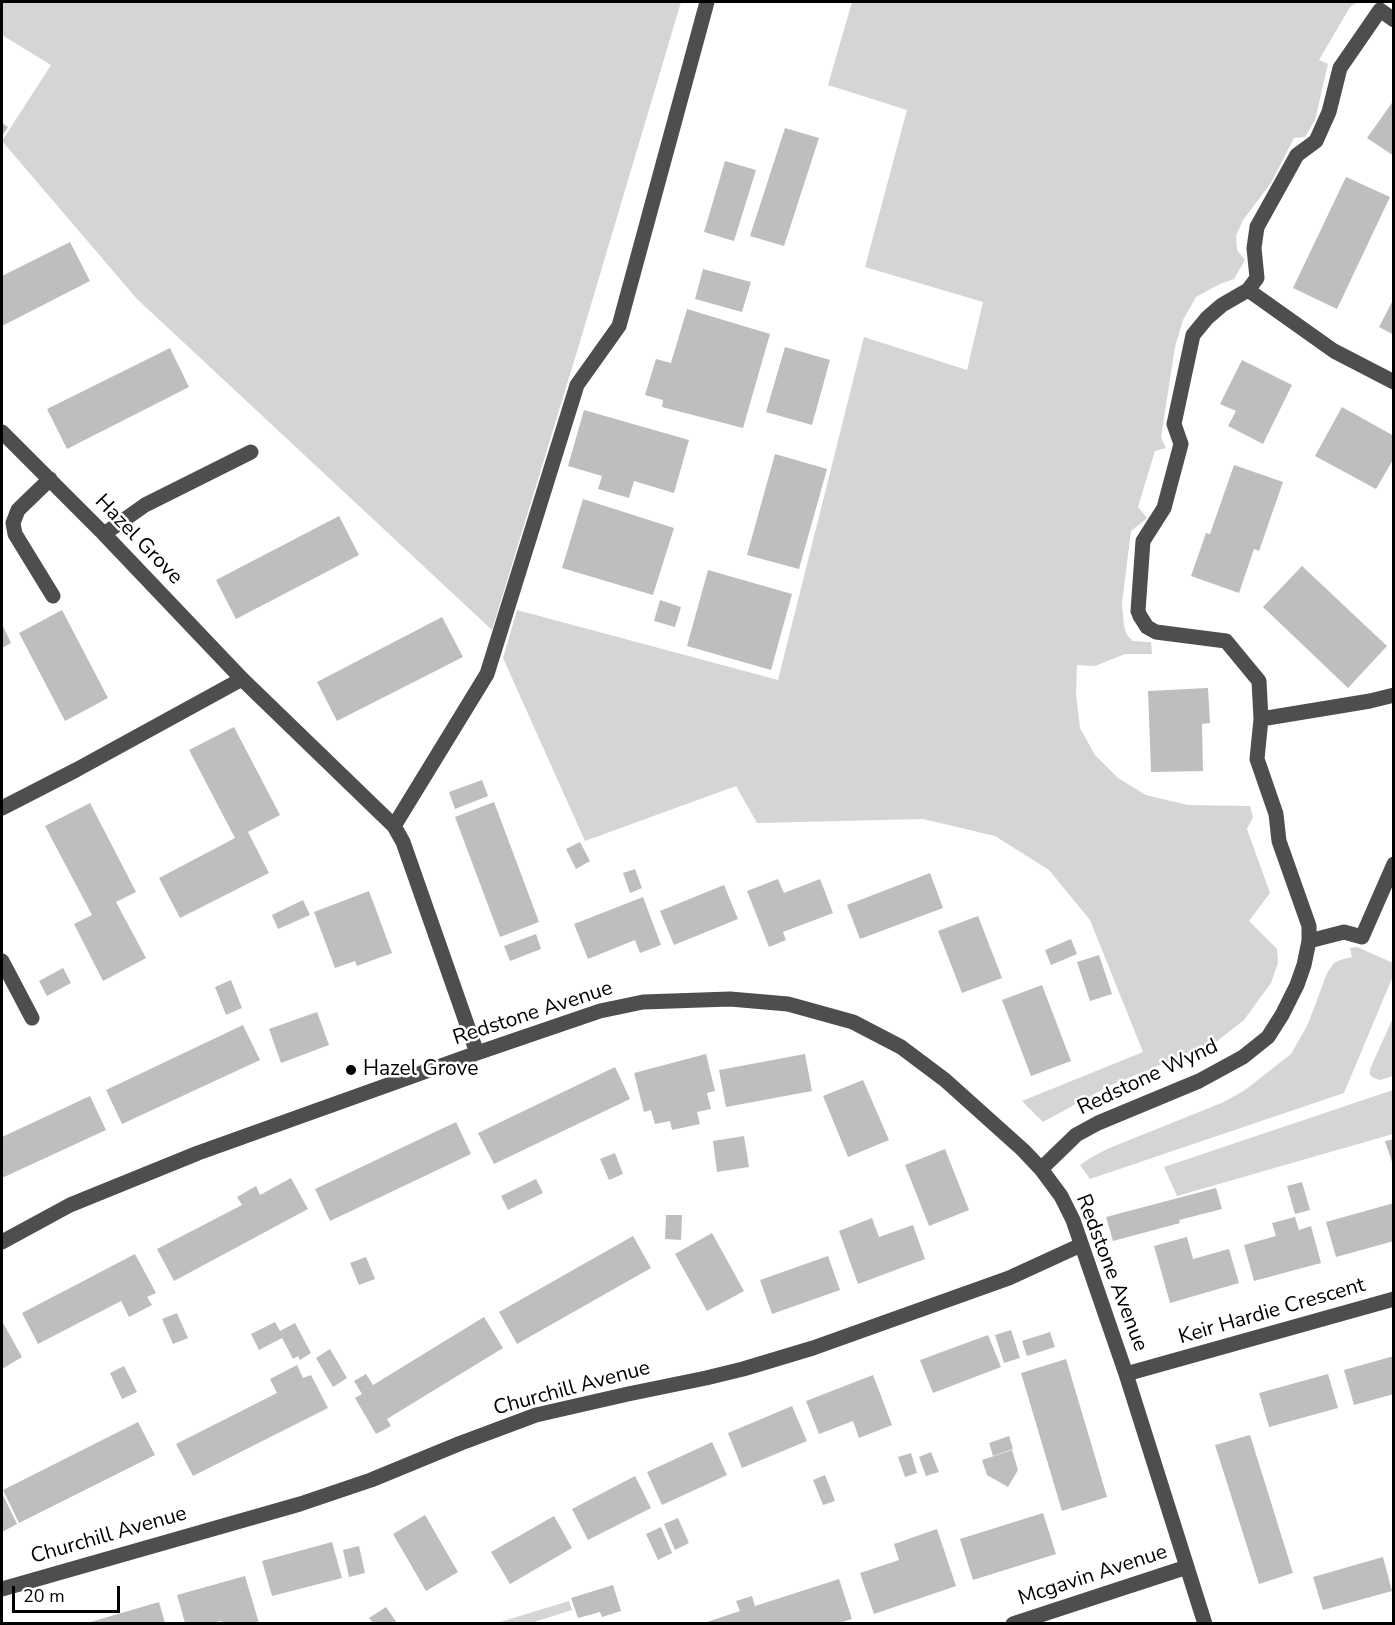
<!DOCTYPE html>
<html>
<head>
<meta charset="utf-8">
<style>
	body { margin:0 }
	#map { position:relative; width:1395px; height:1625px; overflow:hidden; background:#fff; font-family:"Nunito Sans",sans-serif }
	canvas { display:block }
	.frame { position:absolute; inset:0; border:3px solid #000; pointer-events:none }
	.scale { position:absolute; left:12px; top:1586px; width:108px; height:27px; box-sizing:border-box; border:3px solid #000; border-top:0; padding-left:8px; font-size:18px; line-height:21px; white-space:nowrap; color:#000; -webkit-text-stroke:4px #fff; paint-order:stroke }
</style>
</head>
<body>
<div id="map">
<canvas width="1395" height="1625"></canvas>
<div class="frame"></div>
<div class="scale">20 m</div>
</div>
<script>
const ctx = document.querySelector('canvas').getContext('2d');
ctx.lineJoin = 'round';
function fillPath(path, color) { ctx.fillStyle = color; ctx.fill(path, 'evenodd'); }
const poly = rows => new Path2D(rows.map(r => 'M' + r).join(''));
function trace(path, color, width, dash) { ctx.strokeStyle = color; ctx.lineWidth = width; ctx.lineCap = dash ? 'butt' : 'round'; ctx.setLineDash(dash || []); ctx.stroke(path); }
function write(font, color, halo, rows, align = 'center') {
  ctx.font = font + ' "Nunito Sans",sans-serif'; ctx.lineWidth = 5; ctx.setLineDash([]); ctx.textBaseline = 'middle'; ctx.strokeStyle = halo; ctx.fillStyle = color; for (const [text, x, y, turn = 0] of rows) {
    ctx.save(); ctx.translate(x, y); ctx.rotate((+turn || 0) * Math.PI / 180); ctx.textAlign = isNaN(turn) ? turn : align; if (halo) ctx.strokeText(text, 0, 0); ctx.fillText(text, 0, 0); ctx.restore();
  }
}
fillPath(poly([
	[2,2,681,2,579,345,492,630,137,299,2,141,51,65,2,35],
	[852,2,1358,2,1350,7,1319,60,1328,64,1315,120,1305,137,1294,138,1271,183,1243,220,1236,236,1237,250,1245,260,1234,279,1220,284,1196,297,1183,320,1175,347,1161,437,1166,448,1155,451,1138,507,1147,518,1131,531,1122,603,1124,626,1127,635,1133,641,1151,642,1152,654,1125,654,1095,666,1077,665,1076,694,1080,728,1095,755,1118,778,1146,795,1188,805,1250,806,1253,817,1247,829,1270,893,1249,921,1277,949,1278,963,1271,983,1244,1020,1216,1042,1109,1086,1043,1122,1022,1101,1143,1052,1090,920,1049,870,995,836,923,819,757,823,736,786,585,841,503,658,517,610,778,680,864,337,967,370,983,302,865,267,907,110,828,85],
	[1357,947,1393,963,1393,976,1344,1093,1090,1179,1080,1165,1092,1157,1107,1149,1224,1102,1245,1090,1291,1054,1308,1024,1327,973,1334,963,1340,960,1352,957,1350,948],
	[1393,1018,1393,1076,1380,1080,1374,1078,1370,1075,1370,1069],
	[1393,1090,1393,1134,1177,1196,1164,1167],
	[569,1601,572,1610,531,1623,497,1623]
]), '#d5d5d5');
fillPath(poly([
	[1394,100,1394,156,1367,138],
	[2,123,8,127,2,136],
	[785,128,819,138,784,246,750,236],
	[725,161,756,170,734,241,704,232],
	[1346,177,1390,197,1337,309,1293,288],
	[70,242,90,281,2,326,2,276],
	[703,269,751,282,742,312,695,299],
	[1394,298,1394,335,1379,327],
	[687,309,770,334,743,428,662,407,663,400,645,395,656,359,671,363],
	[785,347,830,360,812,425,766,412],
	[170,348,189,387,67,449,47,409],
	[1242,360,1292,385,1263,444,1228,426,1236,411,1220,404],
	[1342,407,1394,436,1394,458,1376,489,1315,456],
	[584,410,689,440,674,493,634,481,629,498,598,489,602,476,568,466],
	[775,454,827,469,799,569,747,555],
	[1234,465,1283,482,1259,551,1254,549,1239,593,1191,576,1206,533,1210,534],
	[583,499,674,528,653,595,562,568],
	[339,516,359,555,236,619,216,580],
	[1302,566,1387,646,1348,688,1263,607],
	[708,570,792,594,771,670,687,646],
	[660,600,681,607,675,627,654,621],
	[62,610,108,698,65,721,19,633],
	[442,617,463,657,337,721,317,682],
	[2,624,11,643,2,648],
	[1208,688,1210,723,1202,724,1203,771,1151,772,1148,691],
	[234,727,280,815,248,832,269,873,180,918,159,878,235,838,189,750],
	[482,780,488,796,455,809,449,792],
	[494,802,539,922,500,937,455,817],
	[90,803,136,892,116,902,146,958,103,981,74,924,92,915,45,826],
	[580,842,590,861,576,869,566,849],
	[635,869,642,888,630,893,623,873],
	[930,873,943,908,860,939,847,905],
	[778,879,784,893,820,879,833,913,783,932,786,940,769,947,747,891],
	[724,885,738,919,674,945,660,911],
	[369,891,392,953,357,966,355,961,335,968,314,912],
	[643,897,661,945,640,953,635,940,588,959,574,924],
	[303,900,310,915,278,929,272,915],
	[978,916,1002,978,962,993,938,931],
	[536,934,541,949,510,961,504,946],
	[1071,939,1077,954,1051,965,1045,950],
	[1099,955,1112,994,1090,1001,1077,962],
	[63,968,71,983,47,996,39,981],
	[231,980,242,1008,226,1015,215,987],
	[1042,985,1071,1061,1031,1076,1002,1000],
	[317,1012,329,1045,281,1063,269,1029],
	[243,1025,260,1060,122,1124,106,1090],
	[706,1054,715,1091,707,1093,711,1109,697,1112,700,1124,672,1130,670,1121,655,1124,651,1110,644,1112,634,1073],
	[805,1054,812,1091,726,1107,719,1070],
	[615,1067,630,1099,494,1164,478,1133],
	[863,1080,889,1140,848,1157,823,1096],
	[90,1096,106,1130,2,1178,2,1137],
	[456,1122,471,1154,330,1221,315,1189],
	[744,1136,749,1167,717,1172,713,1141],
	[1394,1139,1394,1165,1393,1165,1385,1141],
	[945,1149,969,1210,929,1226,905,1165],
	[615,1153,623,1174,609,1180,600,1159],
	[291,1178,308,1209,174,1281,157,1249,242,1205,237,1197,256,1186,260,1195],
	[536,1179,543,1193,508,1210,501,1196],
	[1302,1182,1310,1210,1295,1214,1287,1186],
	[1216,1188,1222,1209,1179,1220,1180,1223,1113,1241,1106,1217],
	[1394,1203,1394,1241,1336,1257,1326,1222],
	[666,1215,682,1215,681,1240,665,1239],
	[1295,1217,1299,1230,1311,1226,1321,1263,1254,1281,1244,1245,1276,1236,1272,1223],
	[872,1218,879,1237,913,1225,925,1259,858,1284,839,1231],
	[712,1233,744,1291,707,1311,675,1254],
	[633,1236,651,1268,517,1344,499,1312],
	[1187,1237,1193,1259,1229,1249,1239,1283,1170,1303,1154,1246],
	[135,1254,156,1293,147,1297,152,1305,129,1317,121,1301,38,1344,22,1313],
	[828,1256,840,1290,772,1314,760,1280],
	[366,1257,375,1279,359,1285,350,1263],
	[177,1313,188,1338,173,1344,162,1319],
	[484,1317,503,1348,387,1419,391,1426,376,1434,355,1398,362,1394,354,1381,366,1374,373,1385],
	[2,1321,22,1357,2,1369],
	[275,1322,280,1331,295,1323,311,1353,300,1360,298,1356,293,1359,282,1338,259,1350,251,1334],
	[1011,1330,1020,1358,1004,1363,995,1335],
	[1050,1332,1055,1347,1027,1356,1022,1341],
	[988,1335,1001,1367,933,1393,920,1360],
	[330,1349,347,1378,333,1387,316,1358],
	[1394,1356,1394,1394,1354,1405,1344,1370],
	[1066,1359,1107,1497,1062,1511,1021,1373],
	[297,1365,303,1378,311,1375,328,1408,193,1476,176,1444,277,1393,270,1379],
	[124,1366,137,1392,122,1399,110,1373],
	[1328,1374,1338,1408,1269,1427,1259,1393],
	[873,1375,892,1425,859,1438,853,1421,819,1434,806,1401],
	[792,1406,807,1441,742,1468,728,1433],
	[138,1422,155,1455,19,1523,3,1490],
	[1250,1435,1293,1573,1259,1584,1215,1445],
	[1009,1436,1013,1449,993,1456,989,1443],
	[712,1442,727,1475,662,1505,647,1472],
	[1012,1450,1018,1470,1008,1487,987,1475,982,1460],
	[931,1452,939,1472,926,1476,919,1457],
	[911,1453,917,1473,905,1477,898,1457],
	[825,1475,835,1501,823,1505,813,1480],
	[635,1476,651,1508,588,1540,572,1509],
	[2,1493,17,1524,2,1532],
	[1043,1513,1056,1554,973,1580,960,1539],
	[425,1515,458,1572,426,1591,393,1534],
	[554,1516,572,1548,510,1584,491,1552],
	[678,1518,689,1543,675,1550,664,1524],
	[661,1527,672,1553,658,1560,646,1534],
	[937,1529,956,1586,874,1614,860,1573,899,1560,894,1544],
	[332,1542,342,1578,272,1596,262,1561],
	[359,1546,365,1573,349,1577,343,1550],
	[1383,1557,1392,1591,1323,1610,1313,1577],
	[245,1576,259,1623,222,1623,221,1621,212,1623,185,1623,177,1595],
	[839,1579,852,1619,839,1623,704,1623,740,1611,736,1601,752,1596,755,1606],
	[613,1585,621,1611,602,1617,600,1612,578,1618,571,1598],
	[159,1602,165,1623,87,1623],
	[386,1607,397,1623,373,1623,369,1618]
]), '#bebebe');
trace(poly([
	[1248,290,1334,351,1394,382],
	[2,432,104,534,242,679,394,826,403,842,477,1053],
	[50,479,18,510,13,523,15,534,53,596],
	[104,534,145,505,251,452],
	[1261,719,1370,701,1394,695],
	[2,808,76,770,242,679],
	[394,826,487,674,577,385,619,326,707,2],
	[1309,941,1344,932,1362,937,1394,864],
	[2,961,32,1018],
	[1041,1169,1076,1135,1098,1123,1199,1081,1243,1057,1268,1037,1282,1015,1297,985,1304,965,1309,941,1309,926,1279,841,1276,814,1257,759,1261,719,1259,681,1226,641,1156,632,1147,627,1140,616,1138,611,1143,541,1164,508,1181,444,1174,424,1193,335,1207,318,1222,305,1248,290,1257,278,1254,248,1257,227,1297,155,1316,141,1329,112,1340,68,1380,10,1394,20],
	[2,1242,70,1205,198,1153,477,1053,600,1011,643,1002,730,999,788,1004,853,1022,901,1047,945,1080,1023,1150,1041,1169,1061,1196,1073,1220,1126,1374,1205,1624],
	[1126,1374,1394,1299],
	[2,1589,300,1504,371,1480,461,1443,536,1415,628,1394,706,1378,743,1369,813,1348,1009,1278,1081,1245],
	[1013,1624,1187,1567]
]), '#4e4e4e', 15);
for (const [x, y, r, color] of [
	[351,1070,6,"#000"]
]) { const dot = new Path2D(); dot.arc(x, y, r, 0, 2 * Math.PI); ctx.fillStyle = color; ctx.fill(dot); trace(dot, '#fff', 2); }
write('21px', '#000', '#fff', [
	["Hazel Grove",138,540,46],
	["Redstone Avenue",533,1014,-18],
	["Redstone Wynd",1148,1078,-25],
	["Redstone Avenue",1111,1273,69],
	["Keir Hardie Crescent",1272,1312,-16],
	["Churchill Avenue",572,1389,-15],
	["Churchill Avenue",109,1536,-16],
	["Mcgavin Avenue",1093,1576,-18]
]);
write('21px', '#000', '#fff', [
	["Hazel Grove",363,1070]
], 'left');
</script>
</body>
</html>
